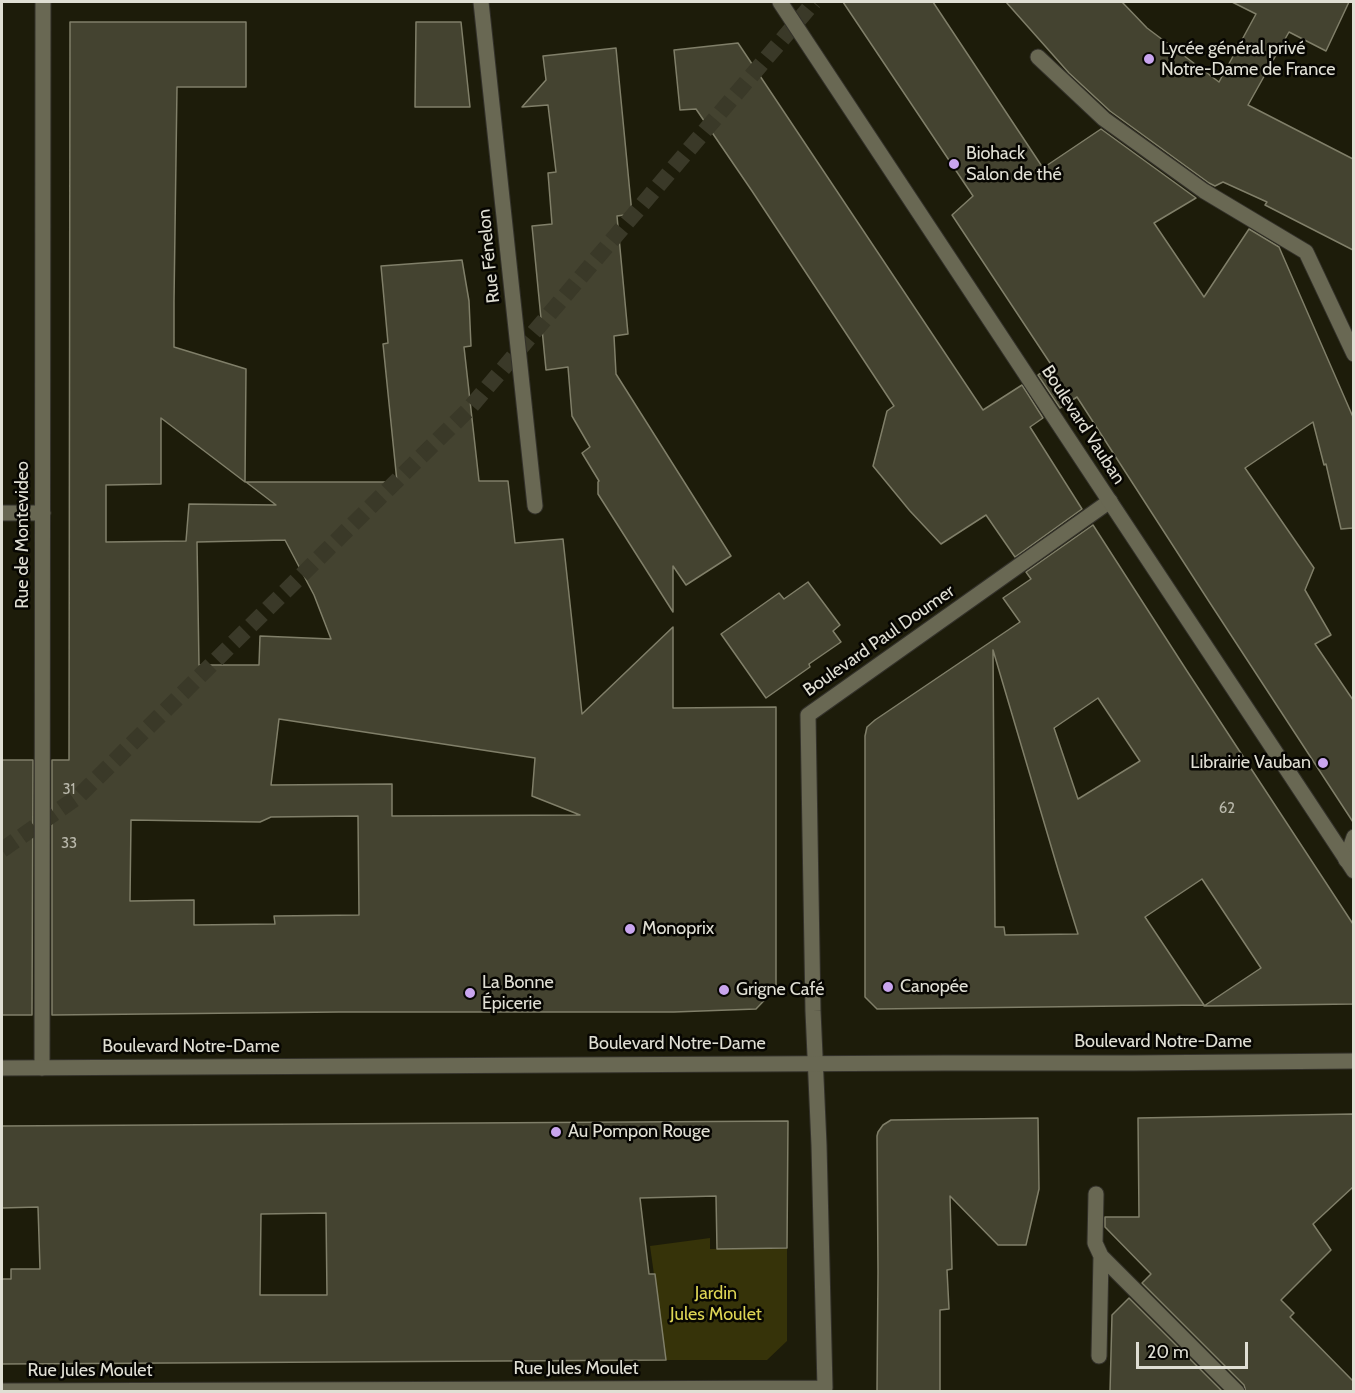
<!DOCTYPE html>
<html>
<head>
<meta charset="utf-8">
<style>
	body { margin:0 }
	#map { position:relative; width:1355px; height:1393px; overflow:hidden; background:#1d1c0a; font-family:Cabin,sans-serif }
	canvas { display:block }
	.frame { position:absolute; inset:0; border:3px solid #e0dfd4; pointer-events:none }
	.scale { position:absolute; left:1136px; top:1342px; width:112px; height:27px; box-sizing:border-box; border:3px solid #e0dfd4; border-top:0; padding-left:8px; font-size:18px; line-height:21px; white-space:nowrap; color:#e0dfd4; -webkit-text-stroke:4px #070602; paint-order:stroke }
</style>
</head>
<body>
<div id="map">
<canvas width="1355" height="1393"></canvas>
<div class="frame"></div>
<div class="scale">20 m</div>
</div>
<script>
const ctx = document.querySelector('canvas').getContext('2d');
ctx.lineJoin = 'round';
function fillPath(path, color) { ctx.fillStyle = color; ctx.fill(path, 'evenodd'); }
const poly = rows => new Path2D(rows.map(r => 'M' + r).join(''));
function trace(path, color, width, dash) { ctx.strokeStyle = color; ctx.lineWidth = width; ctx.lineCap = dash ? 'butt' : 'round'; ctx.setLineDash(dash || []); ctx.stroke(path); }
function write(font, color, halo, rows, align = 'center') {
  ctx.font = font + ' Cabin,sans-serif'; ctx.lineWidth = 5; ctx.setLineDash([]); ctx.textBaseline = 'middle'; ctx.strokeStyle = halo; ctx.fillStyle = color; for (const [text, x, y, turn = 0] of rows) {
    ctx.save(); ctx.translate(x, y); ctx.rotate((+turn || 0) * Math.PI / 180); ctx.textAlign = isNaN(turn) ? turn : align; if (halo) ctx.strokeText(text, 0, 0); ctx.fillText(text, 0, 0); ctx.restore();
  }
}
fillPath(poly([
	[710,1238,710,1249,787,1248,787,1341,767,1360,666,1360,650,1246]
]), '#363309');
const building = poly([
	[843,2,933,2,1043,168,1101,129,1196,198,1154,223,1204,297,1249,229,1279,247,1353,417,1353,528,1341,529,1326,464,1324,465,1313,422,1245,468,1314,568,1305,590,1331,635,1315,644,1353,700,1353,822,1210,603,1077,397,1060,408,1038,375,1052,366,952,215,973,196,843,2],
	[1006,2,1122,2,1147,28,1219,82,1256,14,1232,2,1349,2,1326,51,1289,32,1248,105,1353,159,1353,250,1265,205,1267,202,1223,182,1215,186,1209,183,1110,111,1069,73,1006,2],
	[70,22,246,22,246,87,177,87,174,301,174,347,246,369,245,482,161,418,161,484,106,485,106,542,186,541,189,504,276,505,246,482,397,482,383,344,388,343,381,266,462,260,469,301,471,346,464,347,479,481,508,481,515,543,563,539,582,714,673,627,673,708,776,707,776,988,756,1009,674,1012,339,1012,52,1015,52,760,69,760,70,22],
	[285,540,314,595,331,639,260,636,259,665,199,665,197,542,285,540],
	[279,719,535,758,532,796,580,815,392,816,392,784,271,785,279,719],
	[358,816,359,915,274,916,275,924,194,925,194,900,130,901,131,820,260,822,271,817,358,816],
	[416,22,461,22,470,107,415,107,416,22],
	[738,43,983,410,1022,385,1043,418,1030,427,1082,509,1015,557,986,515,941,544,910,511,873,466,887,411,894,406,752,191,696,109,680,110,674,50,738,43],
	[616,48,632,214,617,216,628,334,614,336,616,374,731,556,686,585,673,566,673,612,598,494,598,482,599,481,582,453,590,447,572,416,568,367,546,370,532,226,552,224,548,173,556,172,548,105,522,107,546,80,543,56,616,48],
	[1093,525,1187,671,1353,924,1353,1004,1204,1006,1261,968,1202,879,1145,917,1204,1005,877,1009,865,997,865,736,867,727,875,720,1020,622,1003,598,1031,579,1026,572,1093,525],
	[993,650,1059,873,1078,934,1005,935,1004,927,995,927,993,650],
	[1098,698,1140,761,1078,799,1054,728,1098,698],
	[808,582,840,625,833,631,841,642,809,664,810,667,766,698,721,634,779,593,784,599,808,582],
	[2,760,33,760,32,1015,2,1015,2,760],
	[1353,1114,1353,1187,1313,1224,1331,1250,1281,1300,1294,1313,1290,1317,1353,1381,1353,1392,1246,1392,1244,1385,1142,1283,1151,1274,1105,1227,1105,1217,1139,1217,1138,1118,1353,1114],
	[1038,1118,1039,1189,1026,1245,998,1245,950,1196,952,1269,947,1270,949,1309,940,1310,940,1392,877,1392,878,1272,877,1136,878,1132,883,1125,891,1120,1038,1118],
	[788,1121,787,1248,717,1249,716,1196,640,1198,649,1274,655,1274,666,1360,2,1364,2,1279,11,1279,11,1269,40,1269,38,1207,2,1208,2,1126,788,1121],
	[326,1213,327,1295,260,1295,261,1214,326,1213],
	[1129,1298,1223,1392,1110,1392,1112,1315,1129,1298]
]);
fillPath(building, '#444330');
trace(building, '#807f69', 1.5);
trace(poly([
	[2,850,79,796,468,410,814,2]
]), '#3a3928', 16, [16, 8]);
const minor = poly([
	[481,2,535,506],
	[1038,57,1104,119,1204,191,1306,252,1354,354],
	[2,513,43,513],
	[1346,860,1354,837],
	[42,1068,43,2],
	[1096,1194,1095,1243,1101,1256,1237,1392],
	[1099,1356,1101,1256],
	[2,1391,825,1388,819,1145,813,1011,808,715,1110,501]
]);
const tertiary = poly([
	[780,2,1354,871],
	[2,1068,945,1063,1133,1063,1354,1061]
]);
trace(minor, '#33312a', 17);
trace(tertiary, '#33312a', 17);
trace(minor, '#696853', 15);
trace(tertiary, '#696853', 15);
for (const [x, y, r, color] of [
	[1149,59,6,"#c9a5ee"],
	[954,164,6,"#c9a5ee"],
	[1323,763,6,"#c9a5ee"],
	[630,929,6,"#c9a5ee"],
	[888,987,6,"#c9a5ee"],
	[724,990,6,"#c9a5ee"],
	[470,993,6,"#c9a5ee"],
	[556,1132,6,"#c9a5ee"]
]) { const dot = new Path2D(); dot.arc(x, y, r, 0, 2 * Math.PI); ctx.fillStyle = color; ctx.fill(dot); trace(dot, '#070602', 2); }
write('15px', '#b9b8ab', null, [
	["31",69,790],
	["62",1227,809],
	["33",69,844]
]);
write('18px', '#e0dfd4', '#070602', [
	["Lycée général privé",1161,49],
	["Notre-Dame de France",1161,70],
	["Biohack",966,154],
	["Salon de thé",966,175],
	["Librairie Vauban",1311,763,"right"],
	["Monoprix",642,929],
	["La Bonne",482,983],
	["Épicerie",482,1004],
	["Canopée",900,987],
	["Grigne Café",736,990],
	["Au Pompon Rouge",568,1132]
], 'left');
write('18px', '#e0dfd4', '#070602', [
	["Rue Fénelon",489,256,-96],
	["Boulevard Vauban",1083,425,57],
	["Rue de Montevideo",23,535,-90],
	["Boulevard Paul Doumer",879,641,-35],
	["Boulevard Notre-Dame",1163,1042],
	["Boulevard Notre-Dame",677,1044],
	["Boulevard Notre-Dame",191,1047],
	["Rue Jules Moulet",576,1369],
	["Rue Jules Moulet",90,1371]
]);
write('18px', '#ddd454', '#070602', [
	["Jardin",716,1294],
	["Jules Moulet",716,1315]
]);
</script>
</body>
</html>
